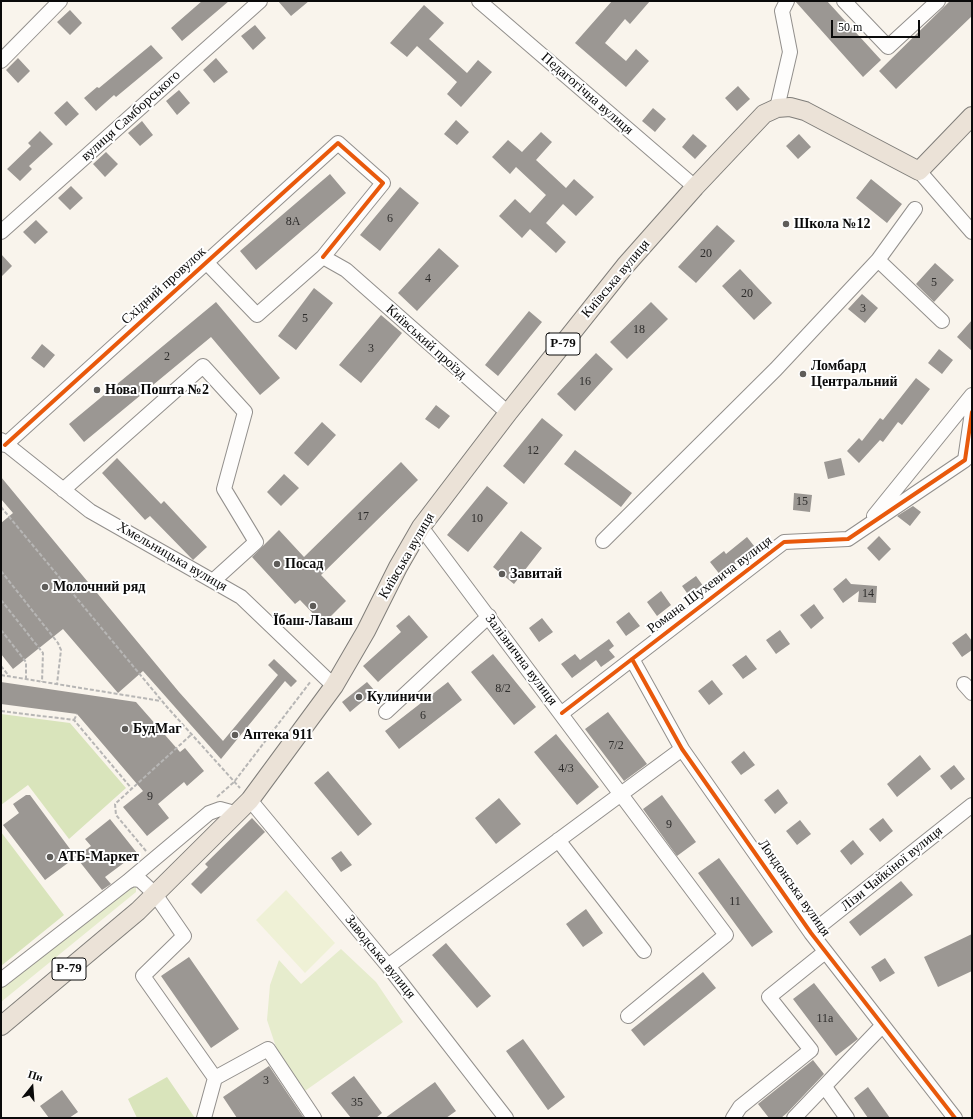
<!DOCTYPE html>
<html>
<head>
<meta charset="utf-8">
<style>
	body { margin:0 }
	#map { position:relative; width:973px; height:1119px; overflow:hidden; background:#f9f4ec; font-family:Georgia,serif }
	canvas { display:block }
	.frame { position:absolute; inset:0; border:2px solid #0a0a0a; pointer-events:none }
	.north { position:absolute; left:12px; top:1067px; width:40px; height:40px; -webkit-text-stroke:3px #fff; paint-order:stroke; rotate:17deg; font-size:11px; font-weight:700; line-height:16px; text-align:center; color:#0a0a0a }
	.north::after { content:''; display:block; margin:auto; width:14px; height:18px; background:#0a0a0a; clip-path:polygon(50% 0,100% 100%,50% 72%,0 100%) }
	.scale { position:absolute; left:831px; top:20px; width:89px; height:18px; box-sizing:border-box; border:2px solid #0a0a0a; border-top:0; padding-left:5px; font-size:12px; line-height:14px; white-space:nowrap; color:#0a0a0a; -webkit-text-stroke:3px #fff; paint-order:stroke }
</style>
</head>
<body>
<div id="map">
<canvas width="973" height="1119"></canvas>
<div class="frame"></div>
<div class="north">Пн</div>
<div class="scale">50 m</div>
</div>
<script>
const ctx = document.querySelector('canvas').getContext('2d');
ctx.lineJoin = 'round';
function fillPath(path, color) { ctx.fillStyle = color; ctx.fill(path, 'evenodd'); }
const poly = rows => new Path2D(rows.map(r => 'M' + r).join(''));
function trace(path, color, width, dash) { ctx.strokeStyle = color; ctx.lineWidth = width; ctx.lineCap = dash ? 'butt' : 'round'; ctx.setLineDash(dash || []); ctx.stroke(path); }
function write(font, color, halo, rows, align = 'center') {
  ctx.font = font + ' Georgia,serif'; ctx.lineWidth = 4; ctx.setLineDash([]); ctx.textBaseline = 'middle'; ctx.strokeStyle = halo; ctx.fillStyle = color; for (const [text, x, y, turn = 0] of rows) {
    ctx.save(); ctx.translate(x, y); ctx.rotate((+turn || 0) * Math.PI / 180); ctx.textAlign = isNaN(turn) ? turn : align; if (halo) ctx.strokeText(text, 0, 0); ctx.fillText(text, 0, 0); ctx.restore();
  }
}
fillPath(poly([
	[128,885,136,886,136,892,1,1002,1,986],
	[341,949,376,982,403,1022,302,1093,279,1056,267,1020,270,985,279,960,301,984]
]), '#e6eccd');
fillPath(poly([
	[1,714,70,723,126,788,69,839,28,785,1,805],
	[1,832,64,915,1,966],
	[167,1077,195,1118,137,1118,128,1099]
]), '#d9e4bb');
fillPath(poly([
	[286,890,335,943,305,973,256,920]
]), '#eff1d6');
fillPath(poly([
	[202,1,229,1,182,41,171,28],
	[278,1,309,1,291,16],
	[612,1,650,1,630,24,625,19,605,43,626,61,636,49,649,61,626,87,575,43],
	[795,1,827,1,881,60,863,77],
	[950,1,972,1,972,16,896,89,879,71],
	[424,5,444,23,429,39,467,73,478,60,492,72,461,107,447,94,457,82,417,46,407,57,390,43],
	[70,10,82,23,70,35,57,22],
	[255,25,266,38,253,50,241,36],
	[151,45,163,58,116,97,114,95,96,111,84,98,97,87,99,88],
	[18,58,30,71,18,83,6,70],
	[216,58,228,72,214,83,203,70],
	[738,86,750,99,737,111,725,98],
	[179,90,190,103,177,115,166,101],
	[67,101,79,114,66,126,54,113],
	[653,108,666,119,655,132,642,121],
	[456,120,469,132,457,145,444,134],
	[142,121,153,135,140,146,128,133],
	[40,131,53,144,29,166,32,169,20,181,7,169,31,146,28,143],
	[541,132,552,142,536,160,566,188,574,179,594,197,576,216,563,204,546,223,566,242,556,253,530,229,522,238,499,216,515,199,530,213,546,195,516,167,510,174,492,157,508,140,522,152],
	[693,134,707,146,695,159,682,147],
	[799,134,811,147,798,159,786,146],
	[106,152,118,164,105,177,93,164],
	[330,174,346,193,256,270,240,251],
	[871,179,902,204,887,223,856,198],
	[71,186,83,198,70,210,58,198],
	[400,187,419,203,380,251,360,235],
	[36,220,48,232,35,244,23,232],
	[717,225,735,241,696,283,678,267],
	[439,248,459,266,417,311,398,293],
	[1,254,12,266,1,277],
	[935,263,954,280,934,302,916,284],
	[740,269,772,303,754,320,722,286],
	[314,288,333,303,296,350,278,336],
	[862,294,878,308,865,323,848,309],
	[216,302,280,378,260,395,211,337,84,442,69,424],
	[651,302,668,319,627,359,610,342],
	[529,311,542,322,498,376,485,365],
	[381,315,402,333,361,383,339,365],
	[972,320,972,351,957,337],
	[42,344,55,355,44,368,31,358],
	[939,349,953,360,942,374,928,363],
	[596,353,613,369,575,411,557,394],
	[916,378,930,389,902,425,898,422,883,442,880,440,859,463,847,451,859,438,862,441,880,418,883,420],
	[436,405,450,416,439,429,425,419],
	[542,418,563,435,524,484,503,466],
	[322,422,336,435,308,466,294,453],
	[575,450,632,493,621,507,564,464],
	[117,458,161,504,164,501,207,547,193,560,150,516,145,520,102,473],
	[841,458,845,475,828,479,824,462],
	[401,462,418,480,321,575,346,601,323,624,300,600,295,604,252,557,279,530,304,557],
	[284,474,299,488,281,506,267,492],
	[1,477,179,692,223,741,278,675,268,665,274,659,297,681,291,687,285,681,221,759,143,671,118,693,63,629,13,669,1,654,1,523,13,513,1,499],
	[487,486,508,503,468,552,447,535],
	[794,493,812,495,810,512,793,510],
	[913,506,921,512,910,526,897,516],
	[521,531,542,548,514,584,493,567],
	[879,536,891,549,879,561,867,548],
	[747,537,758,551,744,562,742,559,721,576,710,562,724,551,726,554],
	[696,576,706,590,692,600,682,586],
	[846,578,851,584,877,586,876,603,858,602,859,591,843,603,833,589],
	[661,591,671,605,657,616,647,602],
	[814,604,824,618,811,629,800,615],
	[629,612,640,626,626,636,616,622],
	[409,615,428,637,378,682,363,666,401,632,396,626],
	[542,618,553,632,539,642,529,628],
	[780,630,790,644,776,654,766,640],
	[966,633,972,641,972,650,962,657,952,643],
	[609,639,614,646,609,650,615,657,601,667,596,660,572,678,561,664,575,654,580,660],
	[493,654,536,707,514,725,471,672],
	[746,655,757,669,743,679,732,665],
	[712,680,723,694,709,705,698,691],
	[1,682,136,702,180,752,185,748,204,771,187,786,184,782,158,804,169,818,147,836,123,807,143,791,77,714,1,704],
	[367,682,375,691,350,712,342,702],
	[448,682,462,700,399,749,385,731],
	[608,712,647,764,624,781,585,729],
	[556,734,599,787,577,805,534,752],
	[744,751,755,765,741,775,731,762],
	[920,755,931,769,897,797,887,784],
	[954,765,965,779,951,790,940,776],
	[328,771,372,824,358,836,314,783],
	[778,789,788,803,775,814,764,800],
	[26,795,30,795,76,857,45,880,3,825,19,813,13,804],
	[662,795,696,842,677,856,643,809],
	[499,798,521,824,496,844,475,818],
	[252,818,265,832,201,894,191,884,208,867,205,864],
	[883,818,893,831,880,842,869,829],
	[110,819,137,853,105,877,111,884,102,890,76,857,91,846,85,839],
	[800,820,811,834,797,845,786,831],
	[853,840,864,854,851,865,840,851],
	[341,851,352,865,341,872,331,858],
	[719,858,773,932,752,947,698,873],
	[901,881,913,895,860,936,849,922],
	[586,909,603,933,583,947,566,924],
	[972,934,972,971,938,987,924,957],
	[446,943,491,996,477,1008,432,955],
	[189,957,239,1029,211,1048,161,976],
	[885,958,895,973,880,982,871,967],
	[703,972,716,988,644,1046,631,1030],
	[814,983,858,1039,836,1056,793,999],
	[523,1039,565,1097,548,1110,506,1051],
	[813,1060,824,1074,787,1113,781,1118,769,1118,758,1104],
	[269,1066,304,1118,237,1118,223,1097],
	[354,1076,382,1113,376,1118,351,1118,331,1093],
	[435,1082,456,1111,446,1118,385,1118],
	[868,1087,890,1118,868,1118,854,1098],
	[62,1090,78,1112,69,1118,49,1118,40,1106]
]), '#9b9793');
const minor = poly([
	[479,1,695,187],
	[844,1,888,47,938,1],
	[1,61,60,1],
	[777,108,790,52,782,11,787,1],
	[919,171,972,232],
	[1,232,260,1],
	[878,260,942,321],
	[206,262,257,315,323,257,346,270,508,413],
	[1,440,90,511,241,597,334,686],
	[5,445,338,143,383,183,323,257],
	[63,490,203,366,245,412,224,489,256,542,213,581],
	[874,516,972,395],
	[421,527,726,935,628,1016],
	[603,541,776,369,878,260,915,209],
	[632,659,682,749,811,933,955,1118],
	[964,684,972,693],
	[386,712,489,616],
	[562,713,784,542,848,539,965,460,972,412],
	[250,800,388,966,506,1118],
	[558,840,644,951],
	[127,882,209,813,220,809,231,812,235,815],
	[811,933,972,805],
	[388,966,682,749],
	[1,980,127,882,133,879,140,880,155,894,184,936,143,976,215,1078],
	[825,1087,847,1118],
	[204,1118,215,1078,268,1049,314,1118],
	[733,1118,740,1107,811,1050,769,997,825,952],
	[794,1118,882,1026]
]);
const major = poly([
	[1,1026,138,911,250,800,334,686,366,631,398,567,421,527,508,413,625,266,695,187,764,114,777,108,790,107,805,111,919,171,972,116]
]);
trace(minor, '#928f8c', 16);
trace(major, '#7f7d79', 20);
trace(poly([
	[1,507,167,707,240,788],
	[1,571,58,643,61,650,57,684],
	[1,600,43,653,42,682],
	[1,630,26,662,26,679],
	[1,666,9,676],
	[1,675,161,701],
	[1,711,74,720,132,789],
	[74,720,77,714],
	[217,797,234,782,311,681],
	[146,851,116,815,115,804,192,734]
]), '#b7b6b5', 2, [4, 2]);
trace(minor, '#fefdfc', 14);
trace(major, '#ebe2d7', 18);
trace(poly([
	[5,445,338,143,383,183,323,257],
	[632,659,682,749,811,933,955,1118],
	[562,713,784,542,848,539,965,460,972,412]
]), '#e8590c', 4);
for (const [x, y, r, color] of [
	[786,224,4,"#5e5c59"],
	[803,374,4,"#5e5c59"],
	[97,390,4,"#5e5c59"],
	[277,564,4,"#5e5c59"],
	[502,574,4,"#5e5c59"],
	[45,587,4,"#5e5c59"],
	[313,606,4,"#5e5c59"],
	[359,697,4,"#5e5c59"],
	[125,729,4,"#5e5c59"],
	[235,735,4,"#5e5c59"],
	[50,857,4,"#5e5c59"]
]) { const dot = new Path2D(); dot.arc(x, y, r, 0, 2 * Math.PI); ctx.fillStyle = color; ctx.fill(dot); trace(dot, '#fff', 1.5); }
write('12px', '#2e2d2c', null, [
	["6",390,219],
	["8А",293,222],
	["20",706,254],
	["4",428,279],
	["5",934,283],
	["20",747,294],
	["3",863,309],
	["5",305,319],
	["18",639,330],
	["3",371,349],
	["2",167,357],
	["16",585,382],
	["12",533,451],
	["15",802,502],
	["17",363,517],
	["10",477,519],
	["14",868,594],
	["8/2",503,689],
	["6",423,716],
	["7/2",616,746],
	["4/3",566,769],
	["9",150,797],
	["9",669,825],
	["11",735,902],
	["11а",825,1019],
	["3",266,1081],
	["35",357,1103]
]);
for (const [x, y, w] of [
	[563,344,34],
	[69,969,34]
]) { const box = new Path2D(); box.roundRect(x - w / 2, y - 11, w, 22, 3); ctx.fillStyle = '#fff'; ctx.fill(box); trace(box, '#0a0a0a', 1); }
write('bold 13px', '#0a0a0a', null, [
	["Р-79",563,344],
	["Р-79",69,969]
]);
write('14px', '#0a0a0a', '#fff', [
	["Педагогічна вулиця",587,94,41],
	["вулиця Самборського",131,116,-42],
	["Київська вулиця",616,279,-50],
	["Східний провулок",164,286,-42],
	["Київський проїзд",426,342,42],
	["Київська вулиця",407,556,-60],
	["Хмельницька вулиця",172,557,30],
	["Романа Шухевича вулиця",710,585,-37],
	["Залізнична вулиця",521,660,53],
	["Лізи Чайкіної вулиця",892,869,-39],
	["Лондонська вулиця",794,888,55],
	["Заводська вулиця",380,957,51]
]);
write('bold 14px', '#0a0a0a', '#fff', [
	["Школа №12",794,224],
	["Ломбард",811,366],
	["Центральний",811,382],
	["Нова Пошта №2",105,390],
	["Посад",285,564],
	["Завитай",510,574],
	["Молочний ряд",53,587],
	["Їбаш-Лаваш",313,621,"center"],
	["Кулиничи",367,697],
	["БудМаг",133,729],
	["Аптека 911",243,735],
	["АТБ-Маркет",58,857]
], 'left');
</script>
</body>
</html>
